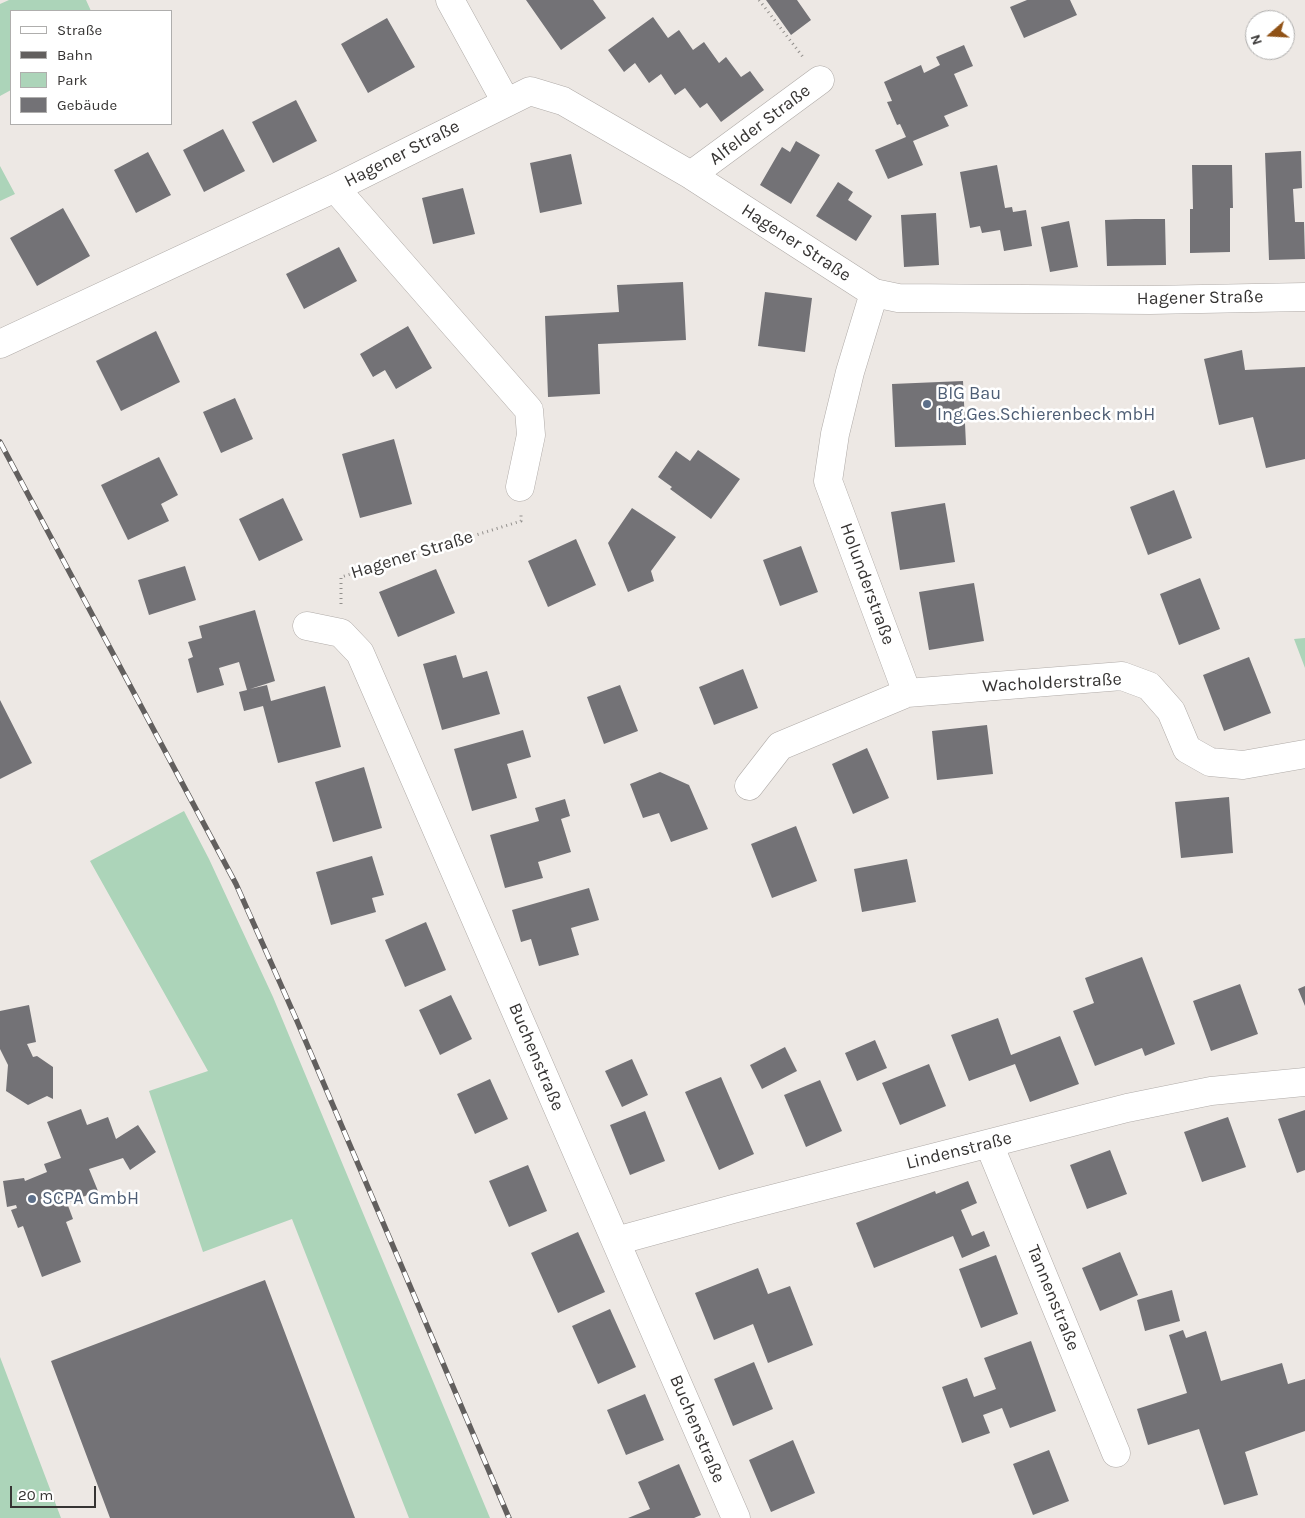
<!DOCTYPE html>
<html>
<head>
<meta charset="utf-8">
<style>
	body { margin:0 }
	#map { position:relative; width:1305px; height:1518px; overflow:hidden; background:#ede8e4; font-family:Karla,sans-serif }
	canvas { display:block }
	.legend { position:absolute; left:10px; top:10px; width:162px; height:115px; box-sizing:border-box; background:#fff; border:1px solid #afaead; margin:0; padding:6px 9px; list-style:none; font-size:15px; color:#363433 }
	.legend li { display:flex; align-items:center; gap:10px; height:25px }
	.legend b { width:25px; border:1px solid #afaead }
	.north { position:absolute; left:1245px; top:10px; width:50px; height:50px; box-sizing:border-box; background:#fff; border:1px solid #afaead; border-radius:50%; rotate:251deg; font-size:14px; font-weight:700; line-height:20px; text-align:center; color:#363433 }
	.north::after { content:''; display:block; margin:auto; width:18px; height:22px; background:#905216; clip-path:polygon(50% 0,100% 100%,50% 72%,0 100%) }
	.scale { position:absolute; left:10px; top:1486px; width:86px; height:22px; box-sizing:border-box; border:2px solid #363433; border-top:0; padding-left:6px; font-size:15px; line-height:18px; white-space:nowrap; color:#363433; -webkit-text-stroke:4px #fff; paint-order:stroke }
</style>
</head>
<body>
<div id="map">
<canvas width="1305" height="1518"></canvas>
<ul class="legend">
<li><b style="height:6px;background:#fff"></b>Straße</li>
<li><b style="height:6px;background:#625f5e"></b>Bahn</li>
<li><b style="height:14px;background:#acd4b9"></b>Park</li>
<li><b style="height:14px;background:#737276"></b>Gebäude</li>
</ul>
<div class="north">N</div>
<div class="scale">20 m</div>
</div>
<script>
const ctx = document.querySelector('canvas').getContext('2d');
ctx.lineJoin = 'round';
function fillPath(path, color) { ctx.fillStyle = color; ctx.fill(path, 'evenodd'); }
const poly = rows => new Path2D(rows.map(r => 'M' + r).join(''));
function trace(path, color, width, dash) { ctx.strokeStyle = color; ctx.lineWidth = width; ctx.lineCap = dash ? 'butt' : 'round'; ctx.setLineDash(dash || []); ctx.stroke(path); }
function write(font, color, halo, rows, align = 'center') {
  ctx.font = font + ' Karla,sans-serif'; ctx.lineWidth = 5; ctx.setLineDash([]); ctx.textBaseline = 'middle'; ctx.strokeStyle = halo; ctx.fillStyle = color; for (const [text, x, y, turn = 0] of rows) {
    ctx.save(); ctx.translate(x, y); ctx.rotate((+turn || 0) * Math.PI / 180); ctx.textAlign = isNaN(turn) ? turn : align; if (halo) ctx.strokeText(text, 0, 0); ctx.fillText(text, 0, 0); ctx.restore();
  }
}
fillPath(poly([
	[9,0,86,0,91,11,11,11,11,90,0,96,0,4],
	[0,166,15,194,0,201],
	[1305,638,1305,668,1294,639],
	[184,811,209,859,273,997,490,1518,409,1518,292,1219,203,1252,149,1091,208,1071,90,861],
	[0,1357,61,1518,0,1518]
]), '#acd4b9');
fillPath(poly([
	[526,0,593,0,606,18,561,50],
	[766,0,797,0,811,20,791,35],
	[1027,0,1070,0,1077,15,1024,38,1010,7],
	[653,17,668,38,679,30,693,50,704,42,719,63,726,57,741,77,750,71,764,90,721,122,707,103,700,108,685,88,675,95,661,74,649,83,635,63,624,72,608,50],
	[387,18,415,67,368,93,341,44],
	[964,45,973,66,954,74,968,106,944,116,949,126,913,141,923,165,888,179,875,150,906,137,900,124,897,125,887,102,892,101,884,82,921,65,924,73,940,65,936,57],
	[296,100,317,141,273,163,252,122],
	[223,129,245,171,204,192,183,150],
	[796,141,820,155,791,204,760,185,782,147,790,152],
	[1301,151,1302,188,1293,189,1295,222,1304,222,1305,259,1269,260,1265,153],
	[148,152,171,195,136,213,114,170],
	[571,154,582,204,540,213,530,163],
	[997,165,1005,208,1012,207,1013,212,1026,210,1032,246,1004,251,1000,230,982,233,980,226,970,228,960,172],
	[1192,165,1232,165,1233,208,1230,208,1230,252,1190,253,1190,209,1193,209],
	[838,182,853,192,848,200,872,216,856,241,816,216],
	[463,188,475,234,433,244,422,198],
	[63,208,90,256,37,286,10,238],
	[936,213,939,265,904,267,901,215],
	[1135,219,1165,219,1166,265,1107,266,1105,220],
	[1069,221,1078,267,1050,272,1041,227],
	[339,247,357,281,304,309,286,274],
	[683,282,686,340,598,344,600,394,548,397,545,316,619,312,617,285],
	[765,292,812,298,805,352,758,346],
	[408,326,432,368,396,389,385,370,373,377,360,354],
	[156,331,180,382,121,411,96,361],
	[1242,350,1245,370,1305,367,1305,459,1266,468,1253,417,1219,425,1204,359],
	[963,381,966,445,895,447,892,384],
	[235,398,253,439,221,453,203,412],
	[394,439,412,504,360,518,342,454],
	[698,450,740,479,711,519,670,489,672,487,658,477,676,451,690,461],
	[159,457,178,495,161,504,169,521,128,540,101,485],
	[1174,490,1192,538,1148,555,1130,507],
	[283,498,303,540,259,561,239,519],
	[945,503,955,562,900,570,891,512],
	[632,508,676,537,651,571,654,581,628,592,608,543],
	[576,539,596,585,548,607,528,561],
	[801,546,818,592,780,606,763,560],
	[185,566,196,600,149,615,138,580],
	[436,569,455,613,398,637,379,592],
	[1200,578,1220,629,1179,645,1160,594],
	[974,583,984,641,929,650,919,592],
	[255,610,275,681,250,689,267,685,271,701,325,686,341,747,278,763,263,706,244,711,239,692,247,690,239,662,219,668,224,685,197,693,188,659,193,657,188,642,202,638,199,626],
	[456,655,463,678,487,671,500,714,442,730,423,664],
	[1249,657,1271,713,1224,731,1203,675],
	[743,669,758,708,714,725,699,687],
	[620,685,638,731,604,744,587,697],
	[0,700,32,763,0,779],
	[987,725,993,774,937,780,932,731],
	[523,730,531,757,507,764,517,798,472,811,454,749],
	[867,748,889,798,853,814,832,764],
	[364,767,382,828,333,842,315,782],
	[660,772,689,785,708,829,671,842,659,813,643,818,630,784],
	[1229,797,1233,853,1181,858,1175,802],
	[565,799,570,816,561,819,571,852,538,862,543,878,505,888,490,835,539,821,535,808],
	[796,826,817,881,772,898,751,844],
	[372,856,384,895,372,898,376,912,331,925,316,872],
	[907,859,916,902,862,912,854,869],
	[589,888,599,920,571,928,579,955,539,966,531,939,521,942,512,910],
	[426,922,446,970,405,987,385,940],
	[1142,957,1175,1044,1145,1056,1142,1048,1095,1066,1073,1011,1094,1003,1085,978],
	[1240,984,1258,1034,1211,1051,1193,1001],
	[1305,986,1305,1006,1298,989],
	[451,995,472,1039,440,1055,419,1010],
	[29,1005,36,1042,27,1044,33,1057,37,1056,53,1067,53,1099,47,1096,28,1105,6,1091,8,1065,0,1049,0,1011],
	[998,1018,1011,1055,1060,1036,1079,1084,1030,1102,1015,1064,969,1081,951,1035],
	[875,1040,887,1068,857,1081,845,1053],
	[785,1047,797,1071,762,1089,750,1065],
	[632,1059,648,1095,622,1107,605,1071],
	[929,1064,946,1106,900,1125,882,1083],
	[721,1077,754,1154,719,1170,685,1092],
	[490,1079,508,1119,475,1134,457,1094],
	[820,1080,842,1131,806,1147,784,1095],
	[81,1109,87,1125,108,1117,116,1139,138,1125,156,1152,130,1170,123,1158,89,1169,98,1191,67,1203,73,1219,66,1222,81,1262,42,1277,23,1226,18,1228,11,1210,17,1208,16,1205,7,1207,3,1181,24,1178,25,1181,47,1172,44,1164,61,1158,47,1122],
	[1305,1110,1305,1170,1297,1173,1278,1119],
	[645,1111,665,1161,630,1175,610,1125],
	[1228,1117,1246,1167,1202,1182,1184,1132],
	[1110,1150,1127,1194,1087,1209,1070,1165],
	[528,1165,547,1211,509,1227,489,1181],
	[968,1181,977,1203,961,1210,972,1236,984,1231,990,1246,962,1258,953,1236,874,1268,856,1223,935,1191,936,1194],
	[578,1232,605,1292,558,1313,531,1253],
	[1120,1252,1138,1295,1100,1311,1082,1268],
	[996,1255,1018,1314,981,1328,959,1269],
	[758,1268,768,1294,790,1286,813,1345,768,1363,753,1324,714,1340,695,1293],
	[265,1280,355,1518,110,1518,51,1361],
	[1172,1290,1180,1321,1145,1331,1137,1300],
	[610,1309,636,1367,598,1384,572,1326],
	[1183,1330,1186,1338,1206,1331,1221,1381,1282,1363,1288,1384,1305,1379,1305,1431,1245,1452,1258,1495,1224,1505,1199,1429,1148,1445,1137,1409,1187,1393,1169,1335],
	[1031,1341,1056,1411,1010,1428,1002,1408,983,1415,990,1433,962,1443,942,1387,967,1378,974,1397,996,1389,984,1358],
	[754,1362,773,1409,733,1426,714,1379],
	[645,1394,664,1440,626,1455,607,1410],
	[793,1440,815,1493,771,1512,749,1460],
	[1049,1450,1069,1501,1033,1515,1013,1464],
	[679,1464,701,1515,694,1518,628,1518,650,1509,638,1482]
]), '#737276');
const minor = poly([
	[450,0,506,102],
	[691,175,820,80],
	[335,188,529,410,531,435,520,487],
	[0,344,335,188,530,91,563,101,691,175,874,293,898,298,1150,300,1305,297],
	[307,626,341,633,360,653,736,1518],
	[907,693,1122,676,1149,686,1171,711,1187,749,1210,762,1243,765,1305,754],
	[749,786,780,746,907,693,828,481,835,434,850,372,874,293],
	[989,1144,1116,1453],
	[616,1241,733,1209,1127,1108,1211,1091,1305,1082]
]);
trace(minor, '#b0aba8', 29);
trace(poly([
	[759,0,803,57],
	[341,604,341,577,521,521,521,515]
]), '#93908d', 3, [1, 4]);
trace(minor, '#fff', 28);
const rail = poly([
	[0,442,236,884,297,1021,509,1518]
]);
trace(rail, '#625f5e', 5.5);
trace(rail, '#fff', 4, [11]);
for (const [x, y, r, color] of [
	[927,404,5,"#5c6f8a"],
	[32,1199,5,"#5c6f8a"]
]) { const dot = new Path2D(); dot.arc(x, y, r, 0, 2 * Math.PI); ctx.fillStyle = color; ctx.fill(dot); trace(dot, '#fff', 2); }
write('18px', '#363433', '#fff', [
	["Alfelder Straße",760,125,-37],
	["Hagener Straße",402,154,-27],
	["Hagener Straße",796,243,33],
	["Hagener Straße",1200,298,-1],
	["Hagener Straße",412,555,-17],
	["Holunderstraße",867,584,70],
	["Wacholderstraße",1052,683,-3],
	["Buchenstraße",536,1057,67],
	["Lindenstraße",959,1151,-14],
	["Tannenstraße",1053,1298,68],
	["Buchenstraße",697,1429,67]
]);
write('18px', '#4e5e75', '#fff', [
	["BIG Bau",937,394],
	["Ing.Ges.Schierenbeck mbH",937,415],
	["SCPA GmbH",42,1199]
], 'left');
</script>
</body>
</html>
